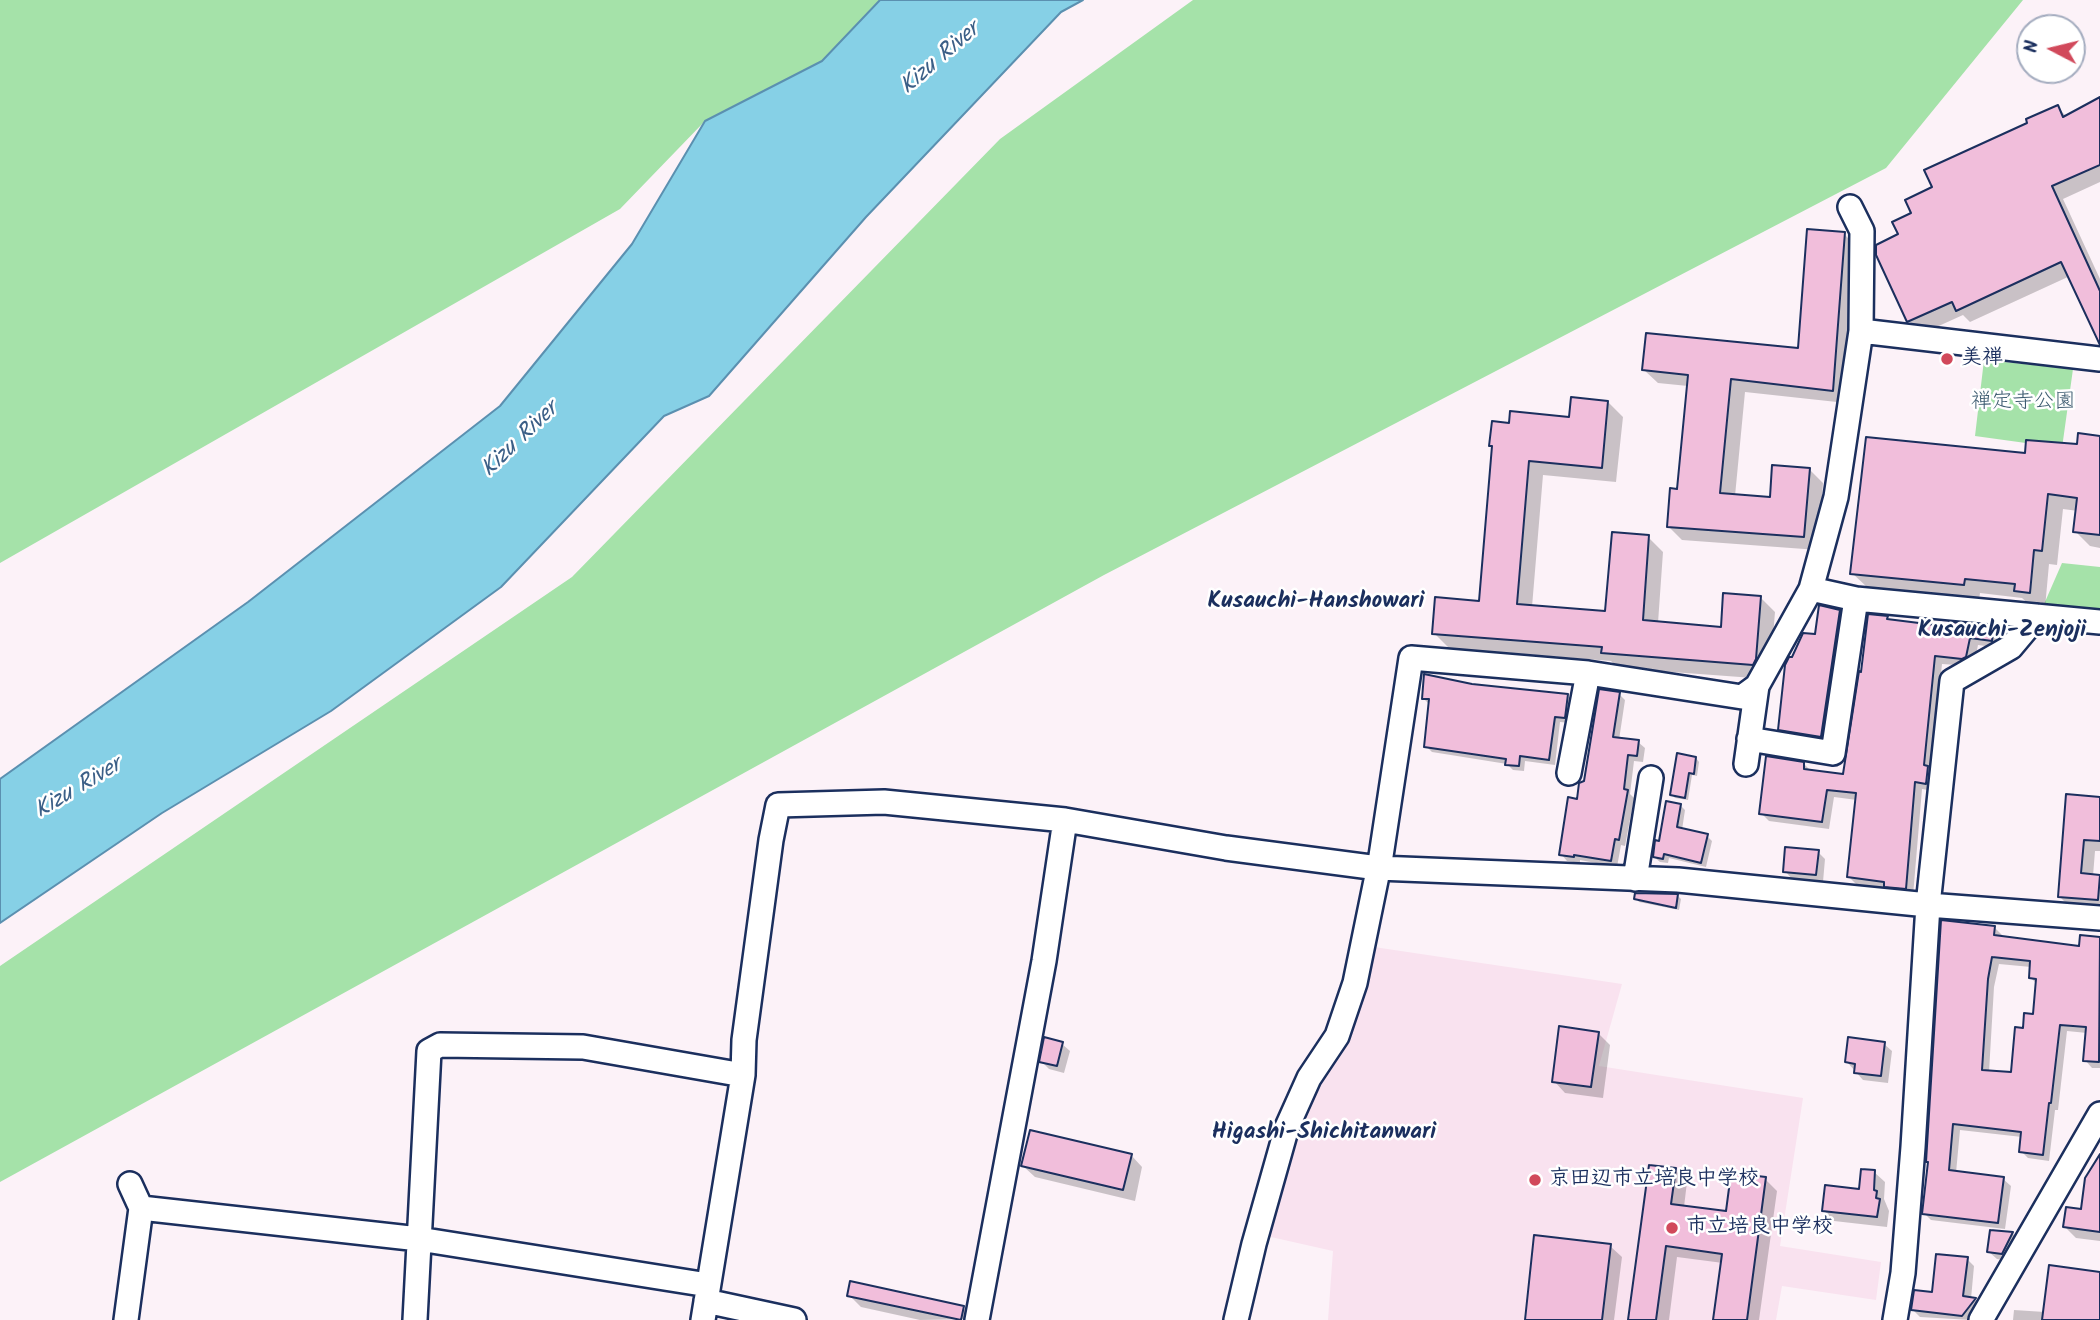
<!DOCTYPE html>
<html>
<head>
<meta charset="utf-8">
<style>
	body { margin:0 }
	#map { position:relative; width:2100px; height:1320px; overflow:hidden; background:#fcf2f8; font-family:Kalam,sans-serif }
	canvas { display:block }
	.north { position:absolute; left:2016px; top:14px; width:70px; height:70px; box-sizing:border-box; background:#fff; border:2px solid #a4acbf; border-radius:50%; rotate:277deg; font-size:19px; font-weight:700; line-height:28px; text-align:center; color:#1b2f5e }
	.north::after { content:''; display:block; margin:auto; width:24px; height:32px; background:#d1495b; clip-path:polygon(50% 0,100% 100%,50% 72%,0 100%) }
</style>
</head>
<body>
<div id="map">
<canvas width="2100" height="1320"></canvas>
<div class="north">N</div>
</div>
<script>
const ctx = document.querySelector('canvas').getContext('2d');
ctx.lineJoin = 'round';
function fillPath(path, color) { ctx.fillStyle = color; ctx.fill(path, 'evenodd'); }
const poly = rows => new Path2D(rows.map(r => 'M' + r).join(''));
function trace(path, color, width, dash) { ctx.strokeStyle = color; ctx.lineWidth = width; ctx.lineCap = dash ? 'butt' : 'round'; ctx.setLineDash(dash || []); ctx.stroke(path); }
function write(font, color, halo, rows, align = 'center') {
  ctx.font = font + ' Kalam,"Klee One",sans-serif'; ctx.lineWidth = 5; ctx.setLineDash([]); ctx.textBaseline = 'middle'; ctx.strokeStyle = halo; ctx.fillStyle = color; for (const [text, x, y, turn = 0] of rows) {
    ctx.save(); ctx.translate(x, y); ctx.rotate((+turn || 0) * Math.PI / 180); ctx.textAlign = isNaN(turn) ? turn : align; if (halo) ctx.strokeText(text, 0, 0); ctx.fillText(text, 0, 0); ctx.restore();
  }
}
fillPath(poly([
	[1374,947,1622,984,1599,1066,1803,1098,1780,1246,1881,1262,1876,1300,1782,1286,1776,1320,1328,1320,1333,1251,1262,1235,1295,1124]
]), '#f9e2ef');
fillPath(poly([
	[0,0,880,0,822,61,705,121,620,209,0,563],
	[1193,0,2023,0,1886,168,1104,575,0,1182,0,966,572,577,1000,139],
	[1984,360,2073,369,2062,448,1975,436],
	[2062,563,2100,567,2100,616,2041,611]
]), '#a5e2a9');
const water = poly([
	[880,0,1083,0,1061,12,866,217,709,396,664,416,501,587,331,711,162,813,0,923,0,779,248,602,500,406,632,244,705,121,822,61,880,0]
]);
fillPath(water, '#86d0e6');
trace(water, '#5b90b0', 2);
fillPath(poly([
	[2100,99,2100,182,2063,199,2100,279,2100,340,2070,276,1970,322,1963,315,1921,334,1909,321,1878,254,1900,235,1934,188,2057,107,2067,117],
	[1844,234,1858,248,1846,403,1745,392,1735,496,1771,499,1809,469,1823,483,1818,550,1682,540,1668,526,1678,491,1688,386,1658,383,1644,370,1800,350],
	[1608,402,1623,417,1616,482,1543,475,1532,607,1607,613,1648,537,1663,552,1658,623,1722,629,1760,597,1775,612,1770,675,1767,679,1618,668,1611,661,1449,648,1434,633,1481,603,1493,448,1491,445,1510,425,1571,419],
	[2100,438,2100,548,2090,546,2075,531,2078,511,2063,509,2057,565,2049,564,2045,608,2031,606,2022,598,1980,593,1979,600,1868,588,1852,573,2026,455,2078,446],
	[1839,611,1846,619,1828,743,1787,736,1780,729,1817,636],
	[1887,618,1891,622,1935,626,1993,628,2001,636,2000,648,1978,645,1974,665,1971,666,1942,664,1931,771,1934,791,1922,789,1913,896,1894,894,1888,888,1857,885,1849,877,1857,800,1834,797,1829,829,1769,821,1761,813,1804,764,1812,772,1844,776],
	[1619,694,1625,700,1619,740,1638,742,1645,748,1643,762,1634,761,1630,794,1634,798,1625,846,1621,845,1617,867,1580,860,1580,863,1567,861,1561,854],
	[1567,695,1573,701,1571,723,1560,722,1555,765,1525,761,1524,771,1513,770,1507,764,1432,752,1426,746,1430,705,1423,698],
	[1696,758,1699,762,1697,776,1692,775,1688,800,1675,798,1672,795],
	[2100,799,2100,851,2095,851,2093,876,2100,877,2100,910,2071,908,2059,896],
	[1680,805,1685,810,1682,830,1707,836,1712,841,1706,867,1669,858,1668,863,1660,862,1654,857],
	[1818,852,1825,859,1823,882,1792,879,1785,871],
	[1678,896,1681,899,1679,910,1639,902,1636,898],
	[1994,927,2002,935,2001,938,2080,948,2081,937,2100,939,2100,1068,2092,1068,2085,1060,2087,1033,2067,1031,2058,1110,2055,1110,2049,1161,2028,1158,2021,1151,2022,1137,1960,1130,1956,1173,2003,1179,2011,1186,2005,1229,1931,1220,1924,1213],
	[1999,964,2031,967,2030,977,2037,984,2035,1015,2025,1029,2013,1074,1989,1072,1994,987],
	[1598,1033,1610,1045,1603,1098,1565,1093,1554,1081],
	[1062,1044,1070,1051,1064,1073,1049,1069,1041,1061],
	[1884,1044,1892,1051,1888,1083,1863,1080,1847,1062],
	[1131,1155,1142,1167,1135,1201,1035,1177,1023,1166],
	[2100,1157,2100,1241,2076,1238,2065,1227,2082,1211],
	[1675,1170,1687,1182,1684,1207,1728,1213,1765,1179,1777,1191,1759,1320,1715,1320,1723,1263,1677,1257,1669,1320,1629,1320],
	[1874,1172,1885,1182,1884,1199,1889,1211,1887,1227,1834,1221,1823,1211,1861,1190],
	[1992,1231,2013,1234,2020,1241,2009,1261,1997,1259,1989,1252],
	[1610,1246,1622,1257,1614,1320,1526,1320],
	[1967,1259,1974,1266,1971,1299,1975,1299,1982,1306,1971,1320,1920,1317,1913,1310,1934,1294],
	[2100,1273,2100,1320,2013,1320,2014,1310,2045,1312],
	[849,1295,963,1308,975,1319,920,1320,861,1307]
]), '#0003');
const building = poly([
	[2100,97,2100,165,2052,186,2100,291,2100,345,2061,262,1956,311,1952,302,1907,322,1876,255,1876,245,1898,234,1892,222,1911,213,1905,200,1932,187,1924,170,2027,123,2026,119,2058,105,2063,117,2100,97],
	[1807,229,1845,232,1833,391,1731,379,1720,493,1770,497,1772,465,1810,468,1804,537,1667,527,1670,488,1677,489,1688,375,1642,370,1646,333,1798,348,1807,229],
	[1571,397,1608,401,1602,468,1529,461,1517,604,1605,611,1612,532,1649,535,1643,620,1721,627,1723,593,1761,596,1756,659,1753,665,1601,653,1602,647,1432,634,1435,597,1479,601,1492,446,1489,446,1492,421,1509,423,1510,411,1569,417,1571,397],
	[2078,433,2100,436,2100,535,2073,532,2077,498,2048,494,2042,551,2034,550,2030,593,2014,591,2015,584,1965,579,1964,585,1850,574,1866,437,2025,453,2026,440,2077,444,2078,433],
	[1819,605,1840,610,1821,737,1778,730,1785,665,1789,657,1792,657,1803,633,1815,634,1819,605],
	[1868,614,1888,616,1887,619,1935,625,1949,626,1949,622,1994,626,1992,641,1970,638,1966,657,1962,659,1935,656,1924,765,1928,766,1926,784,1915,782,1906,889,1884,887,1884,882,1847,877,1856,793,1827,790,1822,822,1759,814,1766,756,1804,762,1804,769,1843,774,1859,671,1861,672,1868,614],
	[1424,674,1472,684,1568,694,1565,718,1555,717,1549,760,1520,756,1519,766,1505,765,1506,759,1424,747,1429,699,1422,699,1424,674],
	[1599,689,1620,692,1613,737,1639,740,1637,756,1628,755,1624,789,1628,790,1619,840,1615,839,1611,861,1574,855,1574,857,1559,855,1568,797,1577,799,1579,783,1584,781,1599,689],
	[1677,753,1696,757,1694,774,1689,773,1685,798,1670,795,1677,753],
	[2066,794,2100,797,2100,841,2084,840,2081,873,2100,875,2098,900,2058,897,2066,794],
	[1666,801,1681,804,1677,827,1708,834,1701,863,1664,854,1663,859,1653,857,1655,840,1659,841,1666,801],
	[1785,847,1819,850,1816,875,1783,872,1785,847],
	[1635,893,1678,894,1676,908,1634,899,1635,893],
	[1941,920,1995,926,1994,935,2079,946,2080,935,2100,937,2099,1062,2083,1061,2086,1027,2060,1025,2051,1103,2049,1103,2043,1155,2019,1152,2021,1132,1953,1124,1949,1170,2004,1177,1998,1223,1922,1214,1928,1162,1926,1162,1941,920],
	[1992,957,2030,961,2029,978,2036,979,2033,1014,2024,1013,2023,1028,2015,1027,2011,1072,1982,1070,1988,979,1992,957],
	[1559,1026,1599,1032,1591,1087,1552,1082,1559,1026],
	[1044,1037,1063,1042,1057,1066,1039,1062,1044,1037],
	[1848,1037,1885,1042,1881,1076,1854,1073,1855,1064,1845,1062,1848,1037],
	[1030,1130,1132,1154,1123,1190,1021,1166,1030,1130],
	[2100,1154,2100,1232,2063,1227,2066,1207,2081,1209,2085,1178,2100,1154],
	[1649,1165,1676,1168,1671,1204,1726,1211,1731,1173,1766,1177,1747,1320,1713,1320,1722,1254,1666,1246,1656,1320,1628,1320,1649,1165],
	[1861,1169,1875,1170,1874,1190,1877,1191,1876,1198,1880,1199,1877,1217,1822,1211,1825,1185,1859,1189,1861,1169],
	[1990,1230,2013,1232,2002,1254,1987,1252,1990,1230],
	[1534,1235,1611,1244,1602,1320,1525,1320,1534,1235],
	[1936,1254,1968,1257,1963,1296,1976,1298,1962,1316,1911,1310,1914,1290,1932,1292,1936,1254],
	[2049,1265,2100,1272,2100,1320,2042,1320,2049,1265],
	[850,1281,964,1306,961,1320,847,1296,850,1281]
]);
fillPath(building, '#f1bedb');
trace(building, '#1b2f5e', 2);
const minor = poly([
	[1861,331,2100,359],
	[1811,589,1856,599,2100,622],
	[1749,739,1833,753,1856,599],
	[1746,764,1757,686],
	[1569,773,1588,673],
	[1635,879,1651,778],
	[141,1208,419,1239,708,1285],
	[706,1301,794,1320],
	[126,1320,141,1208,130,1184],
	[415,1320,429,1051,440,1045,583,1047,743,1075],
	[703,1320,743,1075,744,1040,771,840,778,805,884,802,1065,820,1226,848,1378,868,1678,880,1928,905,2100,918],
	[977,1320,1044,961,1065,820],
	[1236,1320,1254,1244,1287,1127,1309,1078,1337,1036,1355,983,1381,856,1411,658,1588,673,1742,697,1757,686,1811,589,1836,497,1861,331,1862,231,1850,207],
	[1895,1320,1903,1273,1913,1147,1928,905,1952,681,2011,647,2037,616],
	[1981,1320,2100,1114]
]);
trace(minor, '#1b2f5e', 28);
trace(minor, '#fff', 23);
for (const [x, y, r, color] of [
	[1947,359,7,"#d1495b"],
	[1535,1180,7,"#d1495b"],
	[1672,1228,7,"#d1495b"]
]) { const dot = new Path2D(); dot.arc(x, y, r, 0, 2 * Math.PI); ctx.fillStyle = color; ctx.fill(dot); trace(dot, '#fff', 2.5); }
write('bold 21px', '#1b2f5e', '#fff', [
	["美禅",1961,359],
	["京田辺市立培良中学校",1549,1180],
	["市立培良中学校",1686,1228]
], 'left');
write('21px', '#3e5c71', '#fff', [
	["禅定寺公園",2023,403]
]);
write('italic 23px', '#3b5f87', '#fff', [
	["Kizu River",941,60,-41],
	["Kizu River",521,441,-44],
	["Kizu River",79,790,-31]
]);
write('bold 23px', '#1b2f5e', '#fff', [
	["Kusauchi-Hanshowari",1316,603],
	["Kusauchi-Zenjoji",2002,632],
	["Higashi-Shichitanwari",1324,1134]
]);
</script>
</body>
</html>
